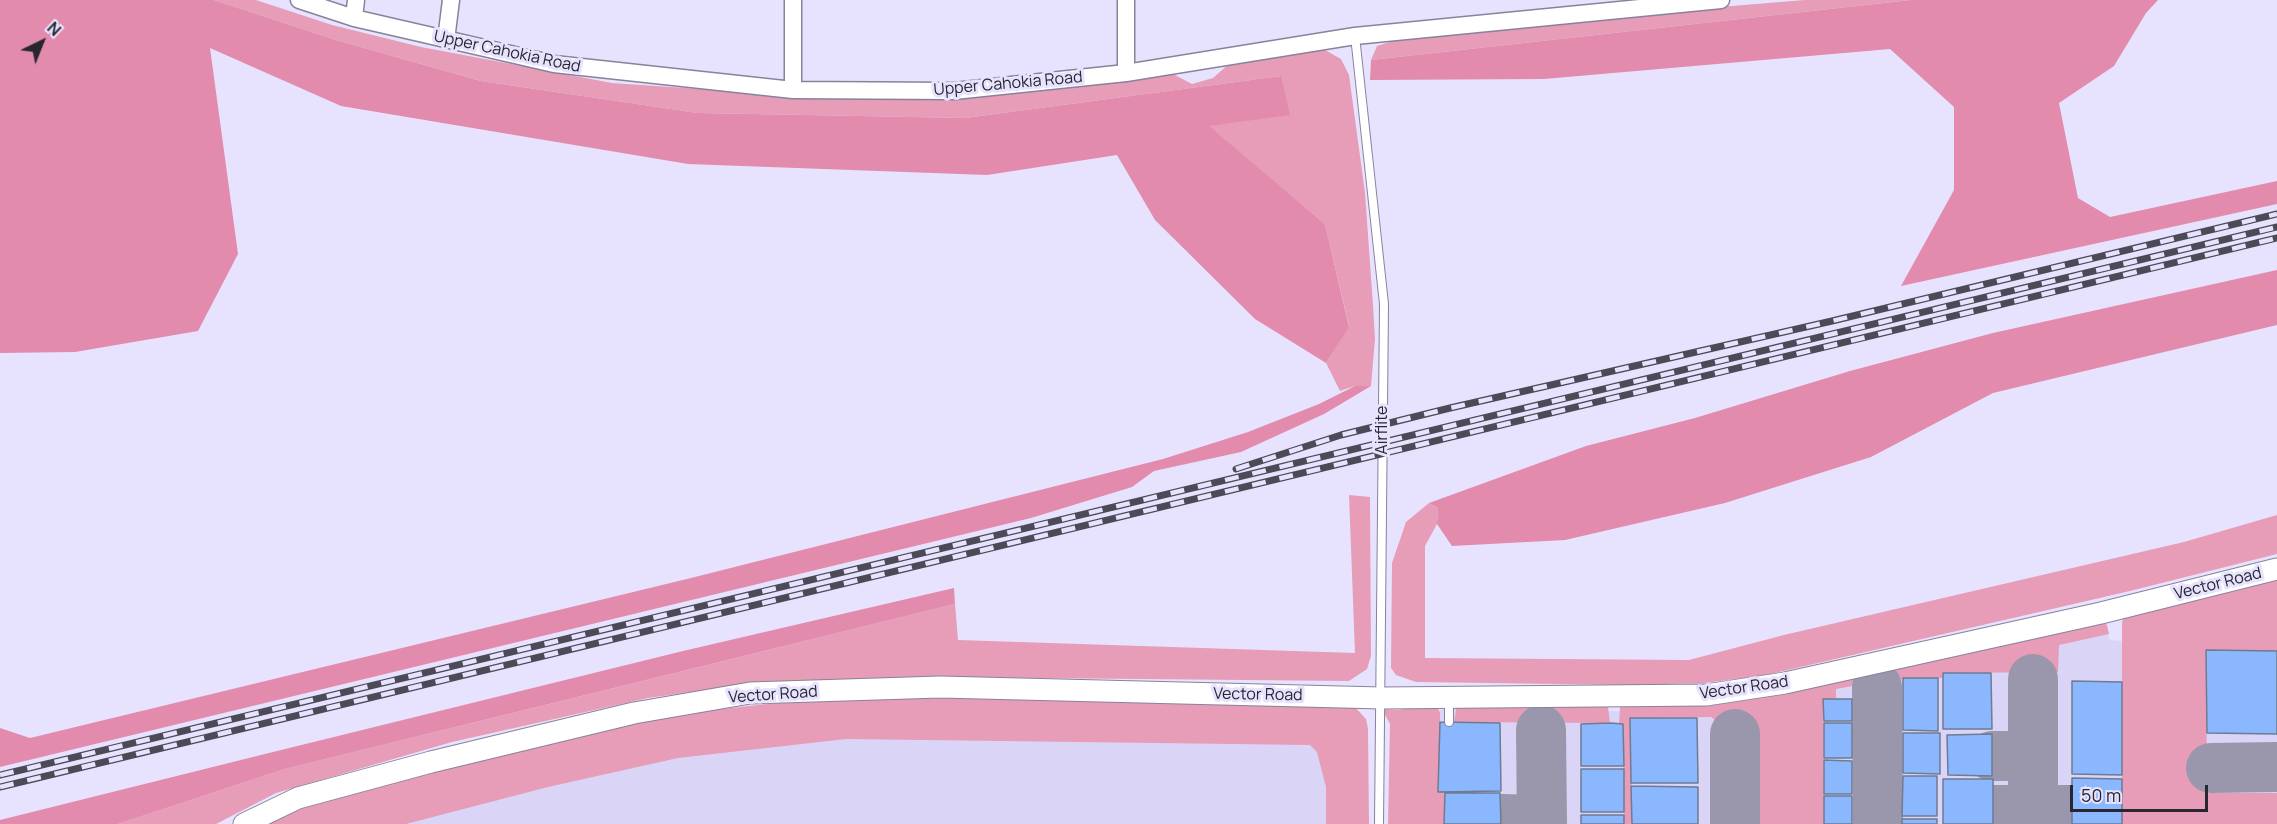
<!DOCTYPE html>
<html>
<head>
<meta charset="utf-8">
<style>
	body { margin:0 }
	#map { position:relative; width:2277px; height:824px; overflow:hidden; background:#e7e3fe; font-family:Manrope,sans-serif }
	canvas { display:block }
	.north { position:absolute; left:12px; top:12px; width:60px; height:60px; -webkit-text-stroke:4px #e7e3fe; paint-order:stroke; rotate:43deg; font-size:16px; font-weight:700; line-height:24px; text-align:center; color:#282630 }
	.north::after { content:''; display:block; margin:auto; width:21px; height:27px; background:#282630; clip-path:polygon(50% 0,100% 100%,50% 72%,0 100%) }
	.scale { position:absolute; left:2070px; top:785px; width:138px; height:27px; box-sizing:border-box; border:3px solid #282630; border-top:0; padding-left:8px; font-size:18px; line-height:21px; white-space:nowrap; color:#282630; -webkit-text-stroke:4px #e7e3fe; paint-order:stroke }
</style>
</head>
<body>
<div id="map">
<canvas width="2277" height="824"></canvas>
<div class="north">N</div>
<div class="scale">50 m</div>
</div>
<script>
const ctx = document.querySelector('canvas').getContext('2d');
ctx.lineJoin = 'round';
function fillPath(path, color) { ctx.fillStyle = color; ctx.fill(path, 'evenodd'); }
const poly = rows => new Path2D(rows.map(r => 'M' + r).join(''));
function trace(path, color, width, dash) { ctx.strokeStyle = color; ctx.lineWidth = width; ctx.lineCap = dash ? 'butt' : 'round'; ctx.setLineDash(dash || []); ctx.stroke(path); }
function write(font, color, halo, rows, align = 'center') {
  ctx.font = font + ' Manrope,sans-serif'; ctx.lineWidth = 6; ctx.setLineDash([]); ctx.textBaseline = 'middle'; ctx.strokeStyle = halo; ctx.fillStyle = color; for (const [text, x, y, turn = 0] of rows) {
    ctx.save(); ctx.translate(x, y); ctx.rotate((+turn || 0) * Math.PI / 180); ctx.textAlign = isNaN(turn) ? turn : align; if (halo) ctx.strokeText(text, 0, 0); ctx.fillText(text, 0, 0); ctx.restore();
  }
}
fillPath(poly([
	[2122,622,2277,646,2277,824,1397,824,1398,716,1455,708,1705,713,2105,627,2110,640,2122,641],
	[839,730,1327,734,1337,824,348,824,539,776]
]), '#dad5f7');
fillPath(poly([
	[214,0,256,0,332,25,421,47,612,83,818,97,1052,88,1173,74,1192,84,1213,78,1230,63,1325,50,1341,59,1349,75,1365,193,1373,305,1375,339,1371,386,1355,386,1340,391,1326,363,1349,326,1325,224,1208,126,1281,76,965,118,698,113,481,81,336,40],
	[1805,0,1911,0,1371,60,1377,46,1403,38,1634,14],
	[1349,495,1370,497,1371,656,1367,669,1349,681,929,677,719,688,648,698,452,742,276,793,216,824,118,824,285,769,955,604,958,640,1355,653],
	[1429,503,1438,508,1437,524,1425,546,1425,658,1689,660,1784,635,2184,542,2277,515,2277,554,2130,591,1766,675,1704,683,1629,685,1416,682,1396,675,1391,668,1392,563,1406,522],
	[2277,577,2277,651,2206,651,2207,793,2277,793,2277,824,2122,824,2122,622,2126,613],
	[2101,619,2107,625,2109,634,2059,645,2058,672,1943,673,1943,678,1885,680,1836,689,1836,699,1823,699,1824,824,1746,824,1746,726,1722,725,1711,717,1631,718,1632,824,1624,824,1623,725,1619,724,1620,707,1707,704],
	[963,698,1353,705,1366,719,1368,729,1369,824,1326,824,1326,787,1317,752,1310,745,846,739,678,758,548,787,406,824,263,824,296,806,363,785,658,716,776,703,841,699],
	[1436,704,1440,713,1439,791,1445,792,1444,824,1388,824,1390,724,1382,709,1398,710],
	[1457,704,1608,707,1610,723,1454,722]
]), '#e79cb8');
fillPath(poly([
	[0,0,214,0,336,40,481,81,698,113,965,118,1281,76,1290,115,1209,126,1325,224,1349,327,1326,363,1255,319,1155,220,1117,155,987,175,688,164,341,106,210,48,238,254,198,331,75,352,0,353],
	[1911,0,2158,0,2146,13,2114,66,2059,103,2078,198,2110,217,2277,181,2277,204,1901,286,1954,190,1954,107,1890,49,1544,79,1370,80,1371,60],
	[2277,270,2277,325,1993,393,1871,457,1725,503,1565,540,1452,546,1437,524,1438,508,1429,503,1586,446,1695,418,1850,371,1993,333],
	[1355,386,1371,386,1324,414,1241,452,1154,471,1132,487,1031,518,0,767,0,728,30,738,691,578,1163,459,1248,432,1319,404],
	[954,588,955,604,285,769,118,824,0,824,0,820,277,751,683,651]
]), '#e28bad');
trace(poly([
	[1877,687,1878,824],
	[1541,730,1542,824],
	[1735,734,1735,824],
	[1992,756,2033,756],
	[2211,768,2277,767],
	[1993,810,2072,810],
	[1501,819,1542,820],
	[2033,824,2033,679]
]), '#9a96ab', 50);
const building = poly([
	[2206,650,2277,651,2277,734,2207,733,2206,650],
	[1943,673,1991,673,1992,729,1943,729,1943,673],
	[1903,678,1938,678,1938,731,1903,730,1903,678],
	[2072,681,2122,682,2122,775,2072,774,2072,681],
	[1823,699,1852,699,1852,721,1824,721,1823,699],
	[1630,718,1697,718,1698,783,1631,783,1630,718],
	[1440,722,1500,723,1501,791,1438,792,1440,722],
	[1610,723,1623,724,1624,766,1581,766,1581,724,1610,723],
	[1824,723,1852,723,1852,758,1824,758,1824,723],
	[1903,733,1940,733,1940,774,1903,773,1903,733],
	[1992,734,1992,776,1948,775,1947,735,1992,734],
	[1824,760,1852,761,1852,794,1824,794,1824,760],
	[1581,769,1624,769,1624,812,1581,812,1581,769],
	[1903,776,1937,776,1937,816,1902,816,1903,776],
	[2072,778,2122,779,2122,824,2072,824,2072,778],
	[1943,779,1993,779,1993,824,1943,824,1943,779],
	[1631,786,1698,787,1698,824,1632,824,1631,786],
	[1445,793,1500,793,1501,824,1444,824,1445,793],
	[1824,796,1852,796,1852,824,1824,824,1824,796],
	[1581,815,1624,815,1624,824,1581,824,1581,815],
	[1902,819,1937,819,1937,824,1902,824,1902,819]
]);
fillPath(building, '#8bb7fe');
trace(building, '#6e7b90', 1.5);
const service = poly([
	[1355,36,1384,304,1379,824],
	[1449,698,1449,722]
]);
const minor = poly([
	[299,0,354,18,554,64,793,90,954,91,1126,73,1355,36,1721,0],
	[793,0,793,90],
	[354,18,356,0],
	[446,40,451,0],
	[1126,73,1126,0]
]);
const tertiary = poly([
	[244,824,298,798,431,762,634,713,750,693,940,687,1382,698,1706,695,1785,683,2101,613,2277,569]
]);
trace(service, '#86839b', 10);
trace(minor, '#86839b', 19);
trace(tertiary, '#86839b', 23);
trace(service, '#fff', 8);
trace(minor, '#fff', 16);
trace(tertiary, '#fff', 21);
const rail = poly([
	[1236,469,1341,435,1450,408,1832,321,2277,214],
	[0,775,2277,227],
	[0,787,2277,238]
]);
trace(rail, '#4d4a58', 7);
trace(rail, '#e7e3fe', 4.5, [14]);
write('16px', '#282630', '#e7e3fe', [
	["Upper Cahokia Road",507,52,12],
	["Upper Cahokia Road",1008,84,-5],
	["Airflite",1383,430,-90],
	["Vector Road",2218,584,-14],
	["Vector Road",1744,688,-8],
	["Vector Road",773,695,-4],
	["Vector Road",1258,695,1]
]);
</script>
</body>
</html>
